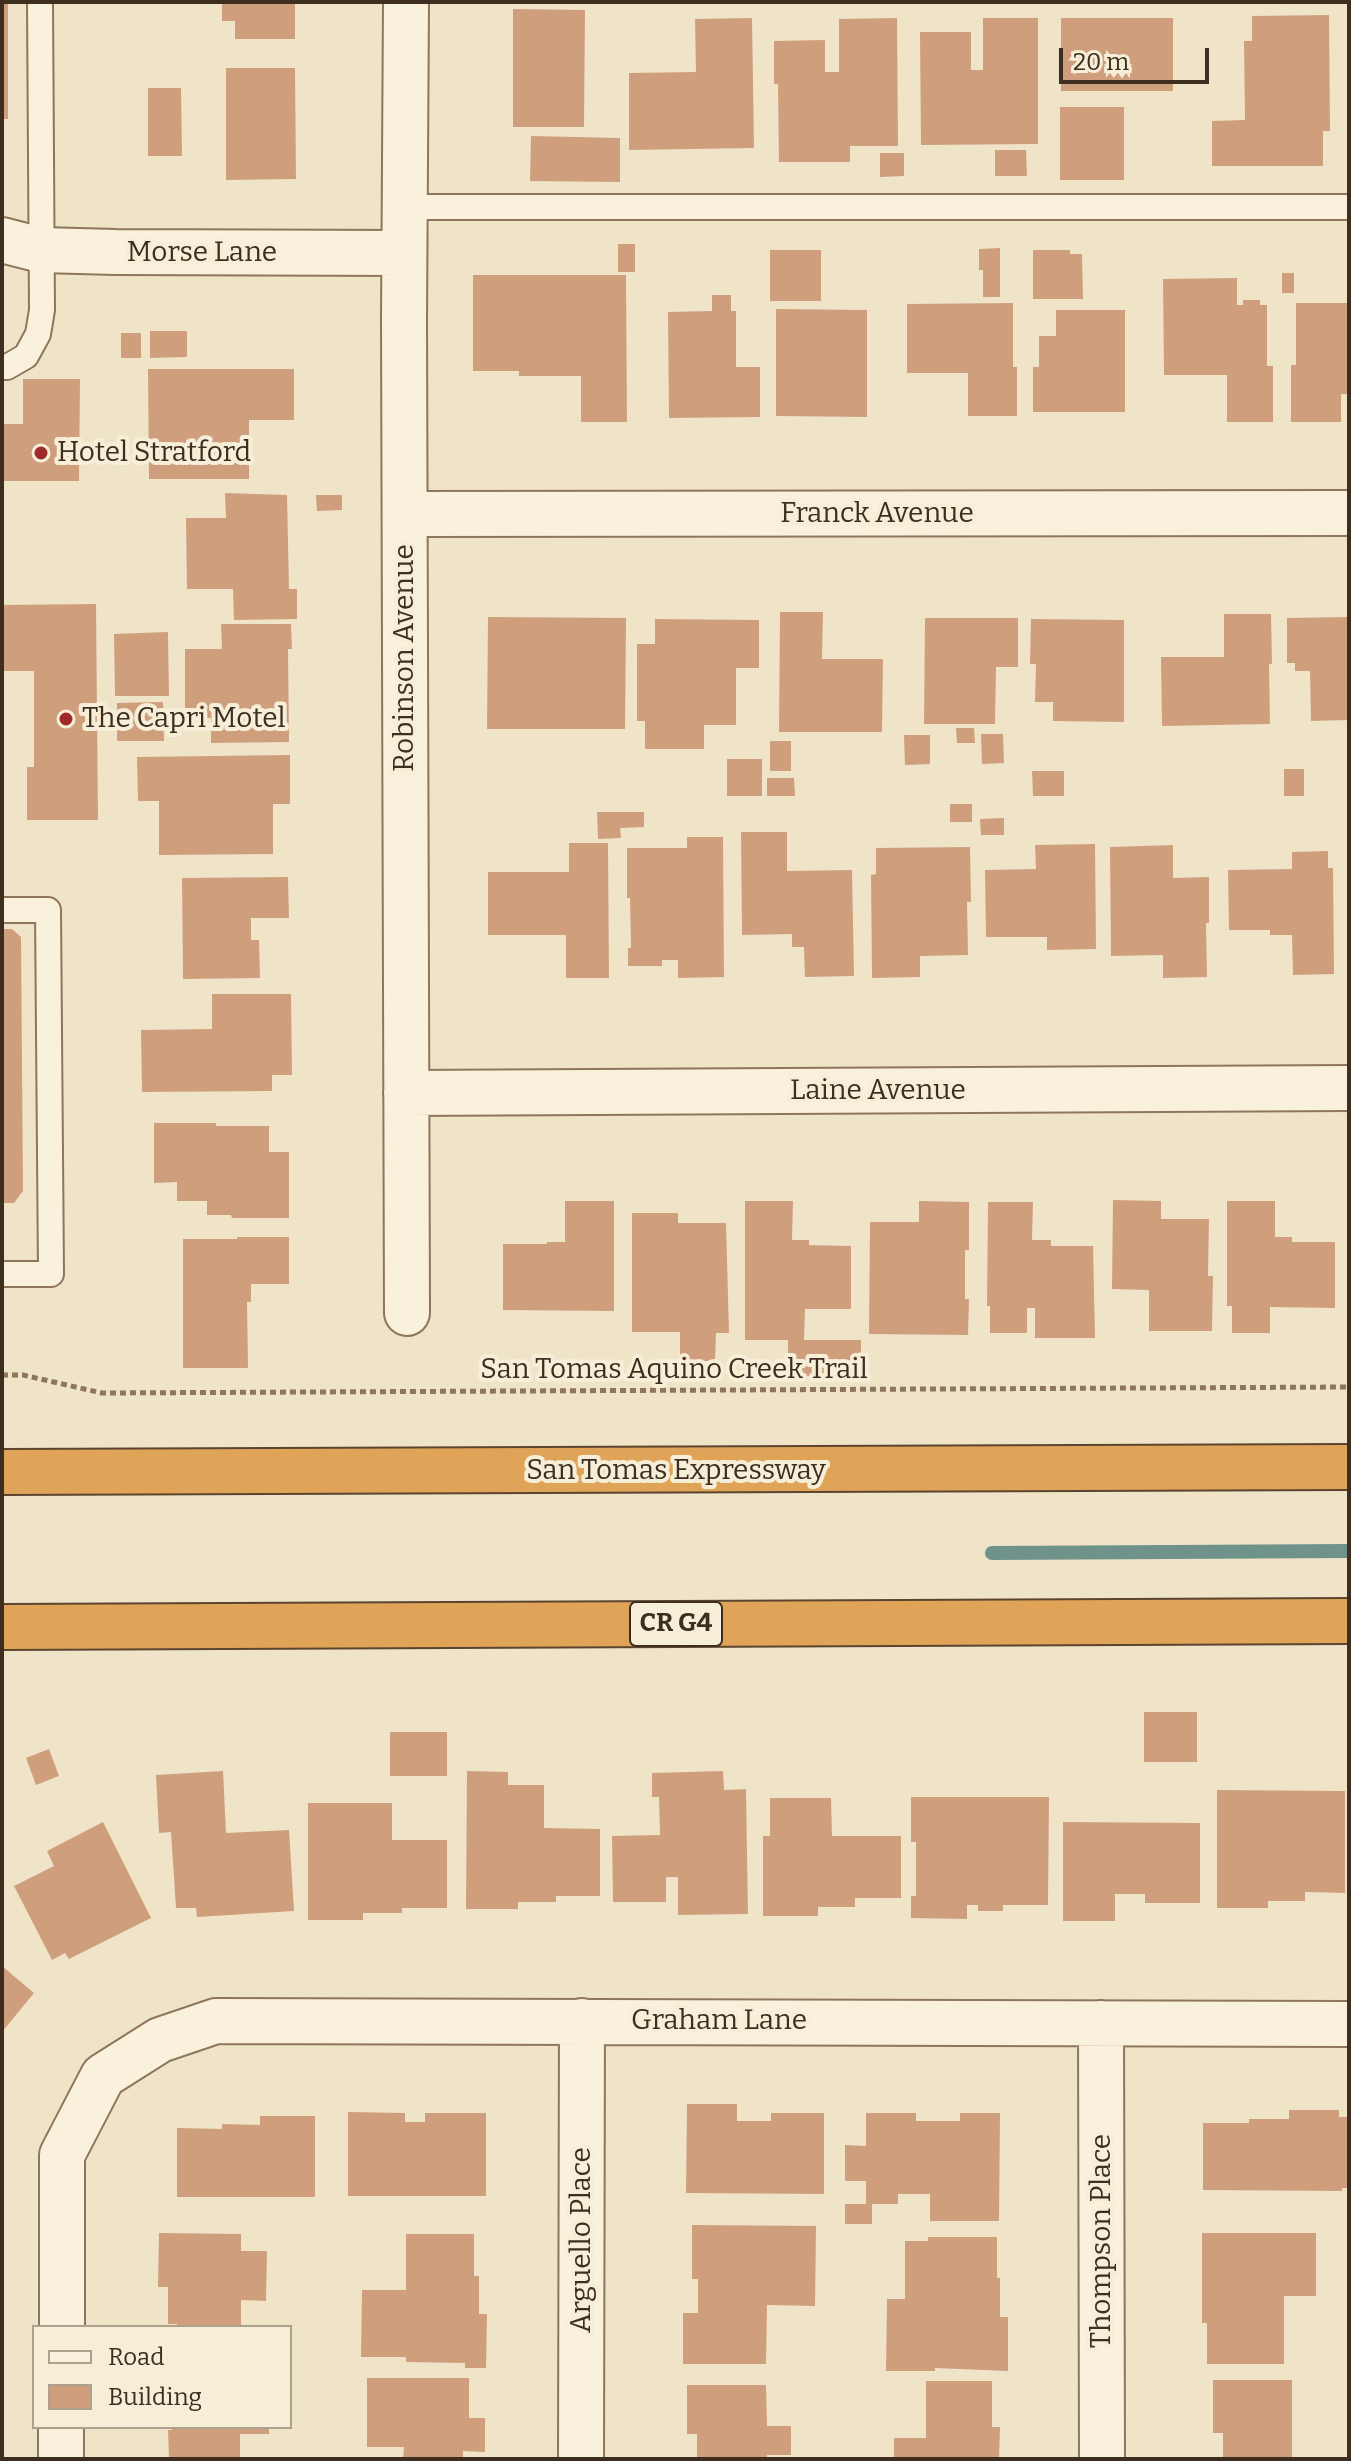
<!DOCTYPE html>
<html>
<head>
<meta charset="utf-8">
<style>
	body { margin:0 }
	#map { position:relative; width:1351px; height:2461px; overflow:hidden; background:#f0e4c8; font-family:Bitter,serif }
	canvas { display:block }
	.frame { position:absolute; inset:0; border:4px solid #3d2e20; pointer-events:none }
	.legend { position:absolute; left:32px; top:2325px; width:260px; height:104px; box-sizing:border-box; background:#f7eed8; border:2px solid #ada18e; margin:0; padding:10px 14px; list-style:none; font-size:24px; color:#3d2e20 }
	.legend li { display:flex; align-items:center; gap:16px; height:40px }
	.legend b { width:40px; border:2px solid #ada18e }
	.scale { position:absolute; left:1059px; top:48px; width:150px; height:36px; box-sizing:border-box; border:4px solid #3d2e20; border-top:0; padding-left:10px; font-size:24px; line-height:28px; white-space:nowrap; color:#3d2e20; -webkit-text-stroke:6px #f7eed8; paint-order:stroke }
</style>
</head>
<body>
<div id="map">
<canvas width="1351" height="2461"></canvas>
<div class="frame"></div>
<ul class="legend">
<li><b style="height:10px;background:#faf1dc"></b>Road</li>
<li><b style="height:22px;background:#cf9f7d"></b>Building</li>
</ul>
<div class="scale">20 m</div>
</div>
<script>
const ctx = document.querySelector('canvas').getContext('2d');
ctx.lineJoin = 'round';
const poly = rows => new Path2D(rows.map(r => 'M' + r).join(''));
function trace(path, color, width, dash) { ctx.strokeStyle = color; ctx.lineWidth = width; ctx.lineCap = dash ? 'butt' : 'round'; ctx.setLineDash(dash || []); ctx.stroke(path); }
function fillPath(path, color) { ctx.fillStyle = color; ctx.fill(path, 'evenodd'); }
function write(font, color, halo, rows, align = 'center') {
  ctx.font = font + ' Bitter,serif'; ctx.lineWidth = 8; ctx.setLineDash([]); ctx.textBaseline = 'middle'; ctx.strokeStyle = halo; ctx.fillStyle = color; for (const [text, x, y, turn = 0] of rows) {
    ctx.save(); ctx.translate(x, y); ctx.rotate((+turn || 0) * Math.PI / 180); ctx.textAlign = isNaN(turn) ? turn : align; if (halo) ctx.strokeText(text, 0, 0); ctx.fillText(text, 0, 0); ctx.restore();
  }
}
trace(poly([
	[992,1553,1349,1551]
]), '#6f938a', 14);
fillPath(poly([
	[2,2,8,2,8,119,2,119],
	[222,2,295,2,295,39,235,39,235,21,222,21],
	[513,9,585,10,584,127,513,127],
	[1329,15,1330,131,1323,131,1323,166,1212,166,1212,121,1245,120,1244,41,1252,41,1252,16],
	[752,18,754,148,629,150,629,73,696,72,695,19],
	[897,18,898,146,850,146,850,162,779,162,778,84,774,84,774,41,825,40,825,72,839,72,839,19],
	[983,18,1038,18,1038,144,921,145,920,32,971,32,971,70,983,70],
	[1061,18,1173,18,1173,91,1061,91],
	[226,68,295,68,296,179,226,180],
	[148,88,181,88,182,156,148,156],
	[1060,107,1124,107,1124,180,1060,180],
	[531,136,620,138,620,182,530,181],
	[995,150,1026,150,1027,176,995,176],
	[880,153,904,153,904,176,880,177],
	[618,244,635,244,635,272,618,272],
	[1000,248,1000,297,983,297,983,270,979,270,979,249],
	[770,250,821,250,821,301,770,301],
	[1033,250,1070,250,1070,254,1082,254,1083,299,1033,299],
	[1282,273,1294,273,1294,293,1282,293],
	[473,275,626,275,627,422,581,422,581,376,519,376,519,371,473,371],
	[1237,278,1237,305,1243,305,1243,300,1260,300,1260,305,1267,305,1267,366,1273,366,1273,422,1227,422,1227,375,1164,375,1163,279],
	[712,295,731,295,731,311,736,311,736,367,760,367,760,417,669,418,668,312,712,311],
	[1013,303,1013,367,1017,367,1017,416,968,416,968,373,907,373,907,304],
	[1296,303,1349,303,1349,394,1341,394,1341,422,1291,422,1291,365,1296,365],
	[776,309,867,310,867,417,776,416],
	[1056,310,1125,310,1125,412,1033,412,1033,367,1039,367,1039,336,1056,336],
	[150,331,187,331,187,357,150,358],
	[121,333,141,333,141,358,121,358],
	[148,369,294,369,294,420,249,420,249,479,149,479],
	[23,379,80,379,79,481,2,481,2,424,23,424],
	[225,493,287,495,289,589,297,589,297,619,234,620,233,589,187,589,186,518,226,518],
	[316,495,342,495,342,510,317,511],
	[96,604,98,820,27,820,27,767,34,767,34,671,2,671,2,605],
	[780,612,823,612,822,659,883,659,882,732,779,732],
	[1224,614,1271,614,1272,664,1269,664,1270,724,1162,726,1161,657,1224,657],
	[488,617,626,618,625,729,487,729],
	[1349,617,1349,720,1311,721,1310,671,1295,671,1295,663,1287,663,1287,618],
	[925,618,1018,618,1018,667,996,667,995,724,924,724],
	[655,619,759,620,759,668,736,668,736,725,704,725,704,749,645,749,645,721,637,721,637,644,655,644],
	[1031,619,1124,620,1124,722,1053,721,1053,702,1035,702,1036,664,1030,664],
	[221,624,291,624,292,649,288,649,289,742,211,743,211,718,185,718,185,649,222,649],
	[168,632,169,696,115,696,114,634],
	[163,702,164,741,117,741,117,703],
	[956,728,974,728,975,743,957,743],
	[981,734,1003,734,1004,763,982,764],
	[904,735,930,735,930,764,905,765],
	[770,741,791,741,791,771,770,771],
	[290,755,290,804,273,804,273,854,159,855,159,801,138,801,137,757],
	[727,759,762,759,762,796,727,796],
	[1284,769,1304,769,1304,796,1284,796],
	[1032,771,1064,771,1064,796,1033,796],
	[767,778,794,778,795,796,767,796],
	[950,804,972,804,972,822,950,822],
	[597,812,644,812,644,827,620,828,621,838,598,839],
	[1004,818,1004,835,981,835,980,819],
	[741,832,787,832,787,871,852,870,854,976,805,977,804,947,792,947,792,934,742,935],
	[687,837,723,837,724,977,678,978,678,960,662,960,662,966,628,966,628,948,631,948,630,898,627,898,627,848,687,848],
	[569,843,608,843,609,978,566,978,566,935,488,935,488,872,569,872],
	[1095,844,1096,949,1047,950,1047,937,986,937,985,870,1036,869,1035,845],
	[1173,845,1173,878,1209,877,1209,923,1206,923,1207,977,1163,978,1163,955,1111,956,1110,847],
	[970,847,971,902,967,902,968,955,920,956,920,977,872,978,871,875,876,874,876,848],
	[1328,851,1328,868,1333,868,1334,974,1293,975,1292,935,1270,935,1270,930,1229,930,1228,870,1292,869,1292,852],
	[288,877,289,918,251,918,251,940,259,940,260,978,183,979,182,878],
	[2,929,12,929,21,937,23,1191,14,1203,2,1203],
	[212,994,291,994,292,1075,272,1075,272,1091,142,1092,141,1030,212,1029],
	[154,1123,216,1123,216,1126,269,1126,269,1152,289,1152,289,1218,232,1218,231,1215,207,1215,207,1201,177,1201,177,1182,154,1183],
	[1113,1200,1161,1201,1161,1219,1209,1219,1208,1276,1213,1276,1212,1331,1149,1331,1149,1290,1112,1289],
	[565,1201,614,1201,614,1311,503,1310,503,1244,547,1244,547,1242,565,1242],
	[745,1201,793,1201,792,1240,809,1240,809,1245,851,1246,851,1309,805,1309,804,1340,861,1340,861,1376,788,1376,788,1340,745,1340],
	[919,1201,969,1202,969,1250,965,1250,965,1299,969,1299,968,1335,869,1334,870,1222,919,1222],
	[1227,1201,1275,1201,1275,1237,1292,1237,1292,1242,1335,1242,1335,1308,1270,1307,1270,1333,1232,1333,1232,1306,1227,1306],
	[988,1202,1033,1202,1032,1240,1051,1240,1051,1246,1093,1246,1095,1338,1035,1338,1035,1308,1027,1308,1027,1333,990,1333,990,1306,987,1306],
	[632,1213,678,1213,678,1223,726,1223,729,1333,716,1333,715,1361,680,1361,680,1332,632,1332],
	[237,1237,289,1237,289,1284,251,1284,251,1302,247,1302,248,1368,183,1368,183,1239,237,1239],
	[1144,1712,1197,1712,1197,1762,1144,1762],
	[390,1732,447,1732,447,1776,390,1776],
	[49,1749,59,1776,36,1785,26,1758],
	[223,1771,226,1833,289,1830,294,1911,197,1917,196,1908,176,1908,171,1832,159,1833,156,1775],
	[467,1771,508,1772,508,1785,544,1785,544,1828,600,1829,600,1896,556,1896,556,1902,518,1902,518,1909,466,1909],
	[723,1771,724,1790,746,1789,748,1914,678,1915,678,1877,666,1877,666,1902,613,1902,612,1836,660,1835,659,1797,652,1797,652,1773],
	[1217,1790,1345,1791,1345,1893,1305,1892,1305,1901,1268,1901,1268,1908,1217,1908],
	[911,1797,1049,1797,1048,1905,1003,1905,1003,1911,978,1911,978,1905,967,1905,967,1919,911,1918,911,1896,916,1896,916,1842,911,1842],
	[770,1798,831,1798,832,1836,901,1836,901,1898,855,1898,855,1907,818,1907,818,1916,763,1916,763,1836,770,1836],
	[308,1803,392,1803,392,1840,447,1840,447,1908,402,1908,402,1913,363,1913,363,1920,308,1920],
	[103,1822,151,1918,69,1959,65,1953,52,1960,14,1886,54,1866,47,1851],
	[1063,1822,1200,1823,1200,1903,1145,1903,1145,1894,1115,1894,1115,1921,1063,1921],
	[2,1966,34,1993,2,2032],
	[687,2104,737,2104,737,2121,771,2121,771,2113,824,2113,824,2194,686,2193],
	[1289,2110,1339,2110,1339,2117,1349,2117,1349,2188,1342,2188,1342,2191,1203,2190,1203,2123,1249,2123,1249,2119,1289,2119],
	[348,2112,405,2113,405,2122,425,2122,425,2113,486,2113,486,2196,348,2196],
	[866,2113,916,2113,916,2121,960,2121,960,2113,1000,2113,999,2221,930,2221,930,2194,898,2194,898,2204,872,2204,872,2224,845,2224,845,2204,866,2204,866,2181,845,2181,845,2145,866,2146],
	[260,2116,315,2116,315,2197,177,2197,177,2128,222,2129,222,2124,260,2125],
	[692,2225,816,2226,815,2306,767,2305,766,2364,683,2364,683,2313,698,2313,698,2279,692,2279],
	[159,2233,241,2234,241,2251,267,2251,266,2301,241,2300,241,2327,177,2327,177,2324,168,2324,168,2287,158,2287],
	[1202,2233,1316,2233,1316,2296,1284,2296,1284,2364,1207,2364,1207,2323,1202,2323],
	[406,2234,474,2234,474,2276,479,2276,479,2314,487,2314,486,2368,465,2368,465,2363,406,2362,406,2357,361,2357,362,2290,406,2290],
	[928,2237,997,2237,997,2278,1000,2278,1000,2317,1008,2317,1008,2371,935,2368,935,2371,886,2371,887,2299,905,2299,905,2241,928,2241],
	[367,2378,469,2378,469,2418,485,2418,485,2452,463,2451,463,2459,403,2459,404,2447,367,2447],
	[1213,2380,1292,2380,1292,2459,1223,2459,1223,2433,1213,2433],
	[926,2381,992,2381,992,2427,1000,2427,999,2459,894,2459,894,2438,926,2438],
	[687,2385,766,2385,767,2426,791,2426,791,2455,767,2455,767,2459,697,2459,697,2434,687,2434],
	[172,2427,269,2427,269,2434,240,2434,240,2459,169,2459,168,2430,172,2430]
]), '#cf9f7d');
const lane = poly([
	[404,207,1349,207],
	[2,367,7,367,26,356,38,334,42,310,40,2],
	[2,910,48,910,51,1274,2,1274]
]);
const street = poly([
	[406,2,404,320,407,1313],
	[2,240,41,250,116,252,404,253],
	[405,514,1349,513],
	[406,1093,1349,1088],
	[1101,2023,1102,2459],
	[62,2327,62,2155,103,2076,160,2040,216,2021,1349,2024],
	[61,2459,61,2427],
	[581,2459,582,2021]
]);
const highway = poly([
	[2,1472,1349,1467],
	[2,1627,1349,1621]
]);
trace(lane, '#8d765c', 28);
trace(street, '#8d765c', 48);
trace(highway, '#5b4430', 48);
trace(poly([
	[2,1375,23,1375,102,1393,1349,1387]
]), '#8d765c', 5, [6, 4]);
trace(lane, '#faf1dc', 24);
trace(street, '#faf1dc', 44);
trace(highway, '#e0a458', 44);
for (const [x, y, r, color] of [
	[41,453,8,"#9e2a2b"],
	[66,719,8,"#9e2a2b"]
]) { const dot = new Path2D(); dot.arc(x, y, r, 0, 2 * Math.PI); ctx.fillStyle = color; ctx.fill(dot); trace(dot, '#f7eed8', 3); }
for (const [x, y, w] of [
	[676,1624,92]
]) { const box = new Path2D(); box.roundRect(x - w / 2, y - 22, w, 44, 6); ctx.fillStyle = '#f7eed8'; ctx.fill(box); trace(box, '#3d2e20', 2); }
write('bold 26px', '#3d2e20', null, [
	["CR G4",676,1624]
]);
write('28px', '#3d2e20', '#f7eed8', [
	["Morse Lane",202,253],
	["Franck Avenue",877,514],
	["Robinson Avenue",405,658,-90],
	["Laine Avenue",878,1091],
	["San Tomas Aquino Creek Trail",674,1370],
	["San Tomas Expressway",676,1471],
	["Graham Lane",719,2021],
	["Arguello Place",582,2240,-90],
	["Thompson Place",1102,2241,-90]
]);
write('28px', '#3d2e20', '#f7eed8', [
	["Hotel Stratford",57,453],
	["The Capri Motel",82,719]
], 'left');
</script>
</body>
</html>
